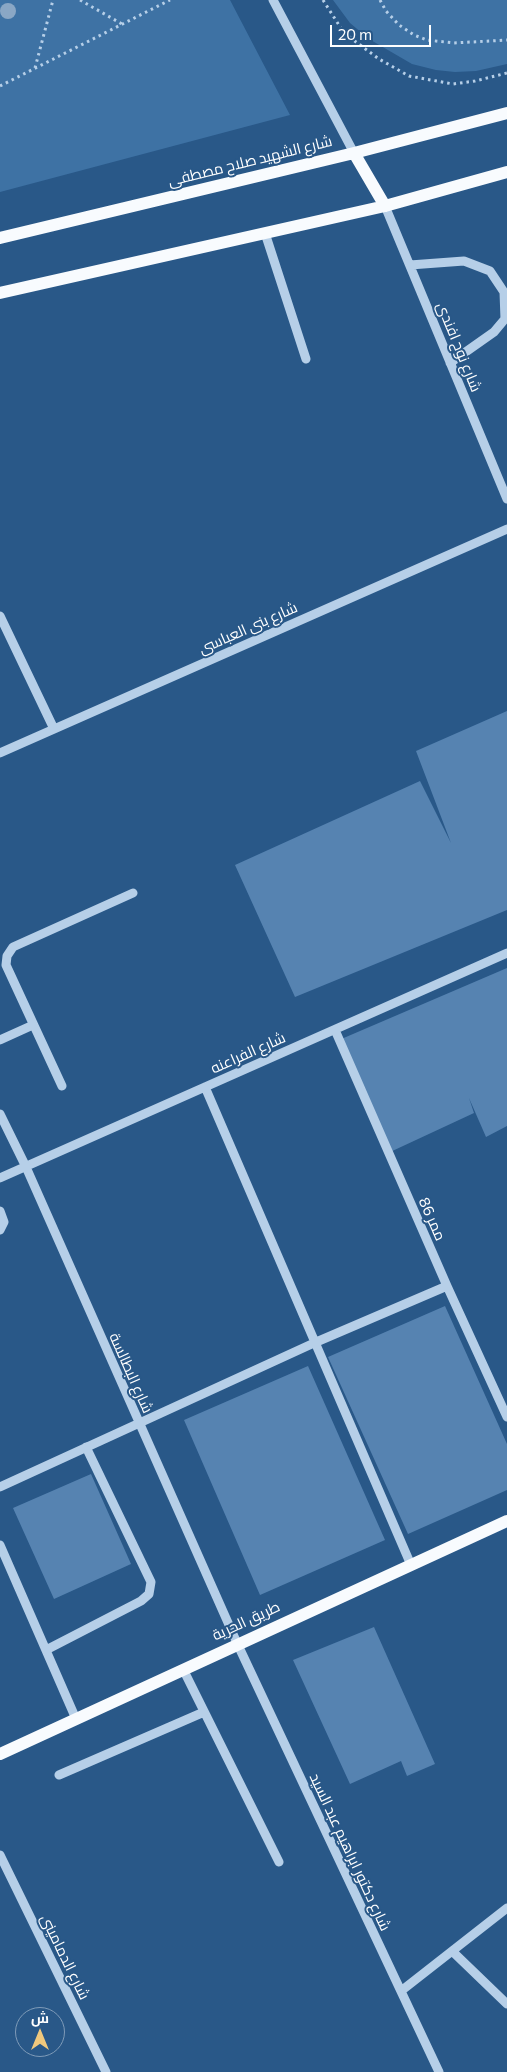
<!DOCTYPE html>
<html>
<head>
<meta charset="utf-8">
<style>
	body { margin:0 }
	#map { position:relative; width:507px; height:2072px; overflow:hidden; background:#295888; font-family:Commissioner,Cairo,sans-serif }
	canvas { display:block }
	.north { position:absolute; left:15px; top:2007px; width:50px; height:50px; box-sizing:border-box; background:#295888; border:1px solid #7f9bb8; border-radius:50%; rotate:0deg; font-size:14px; font-weight:700; line-height:20px; text-align:center; color:#fff }
	.north::after { content:''; display:block; margin:auto; width:18px; height:22px; background:#efc87d; clip-path:polygon(50% 0,100% 100%,50% 72%,0 100%) }
	.scale { position:absolute; left:330px; top:25px; width:101px; height:22px; box-sizing:border-box; border:2px solid #fff; border-top:0; padding-left:6px; font-size:15px; line-height:18px; white-space:nowrap; color:#fff; -webkit-text-stroke:4px #295888; paint-order:stroke }
</style>
</head>
<body>
<div id="map">
<canvas width="507" height="2072"></canvas>
<div class="north">ش</div>
<div class="scale">20 m</div>
</div>
<script>
const ctx = document.querySelector('canvas').getContext('2d');
ctx.lineJoin = 'round';
function fillPath(path, color) { ctx.fillStyle = color; ctx.fill(path, 'evenodd'); }
const poly = rows => new Path2D(rows.map(r => 'M' + r).join(''));
function trace(path, color, width, dash) { ctx.strokeStyle = color; ctx.lineWidth = width; ctx.lineCap = dash ? 'butt' : 'round'; ctx.setLineDash(dash || []); ctx.stroke(path); }
function write(font, color, halo, rows, align = 'center') {
  ctx.font = font + ' Commissioner,Cairo,sans-serif'; ctx.lineWidth = 4; ctx.setLineDash([]); ctx.textBaseline = 'middle'; ctx.strokeStyle = halo; ctx.fillStyle = color; for (const [text, x, y, turn = 0] of rows) {
    ctx.save(); ctx.translate(x, y); ctx.rotate((+turn || 0) * Math.PI / 180); ctx.textAlign = isNaN(turn) ? turn : align; if (halo) ctx.strokeText(text, 0, 0); ctx.fillText(text, 0, 0); ctx.restore();
  }
}
fillPath(poly([
	[0,0,230,0,290,115,0,192],
	[333,0,507,0,507,64,476,71,455,72,436,70,412,64,369,39,350,23]
]), '#3e72a4');
fillPath(poly([
	[507,711,507,910,295,997,235,865,420,781,451,843,416,751],
	[507,968,507,1126,486,1137,469,1098,474,1113,388,1153,339,1040],
	[445,1306,507,1444,507,1490,408,1534,328,1357],
	[308,1366,385,1540,260,1595,184,1420],
	[91,1474,131,1564,54,1599,13,1508],
	[374,1627,435,1764,407,1776,401,1761,350,1784,293,1660]
]), '#5683b1');
trace(poly([
	[80,0,122,24],
	[323,0,344,33,379,59,409,76,453,84,475,81,507,73],
	[380,0,386,11,399,25,414,35,427,40,454,43,507,40],
	[35,68,53,0],
	[0,86,170,0]
]), '#b6cfe8', 3, [2.5, 4]);
trace(poly([
	[273,0,354,153],
	[385,206,507,499],
	[265,233,306,359],
	[410,265,464,261,490,271,504,292,505,319,494,332,450,363],
	[0,616,54,729],
	[0,753,507,529],
	[335,1030,447,1286,507,1417],
	[0,1040,33,1025],
	[62,1086,6,965,7,956,13,947,133,893],
	[205,1087,411,1565],
	[0,1114,26,1167,237,1643,439,2072],
	[0,1178,507,953],
	[0,1211,4,1222,0,1230],
	[0,1487,314,1343,447,1286],
	[0,1545,76,1719],
	[46,1650,141,1601,149,1594,151,1582,86,1447],
	[183,1669,279,1862],
	[59,1775,204,1712],
	[0,1855,106,2072],
	[452,1951,507,2004],
	[401,1991,507,1908]
]), '#b6cfe8', 9);
trace(poly([
	[354,153,385,206],
	[0,238,354,153,507,113],
	[0,293,385,206,507,172],
	[0,1754,507,1521]
]), '#f8fbfe', 12);
ctx.fillStyle = '#8aa7c5';
for (const [x, y] of [
	[8,11]
]) { ctx.beginPath(); ctx.arc(x, y, 8, 0, 2 * Math.PI); ctx.fill(); }
write('15px', '#fff', '#295888', [
	["شارع الشهيد صلاح مصطفى",250,161,-14],
	["شارع نوح افندى",459,347,68],
	["شارع بنى العباسى",248,628,-24],
	["شارع الفراعنه",248,1053,-24],
	["ممر 86",432,1219,66],
	["شارع البطالسة",131,1373,66],
	["طريق الحرية",246,1621,-25],
	["شارع دكتور ابراهيم عبد السيد",350,1852,65],
	["شارع الدمامينى",65,1957,64]
]);
</script>
</body>
</html>
